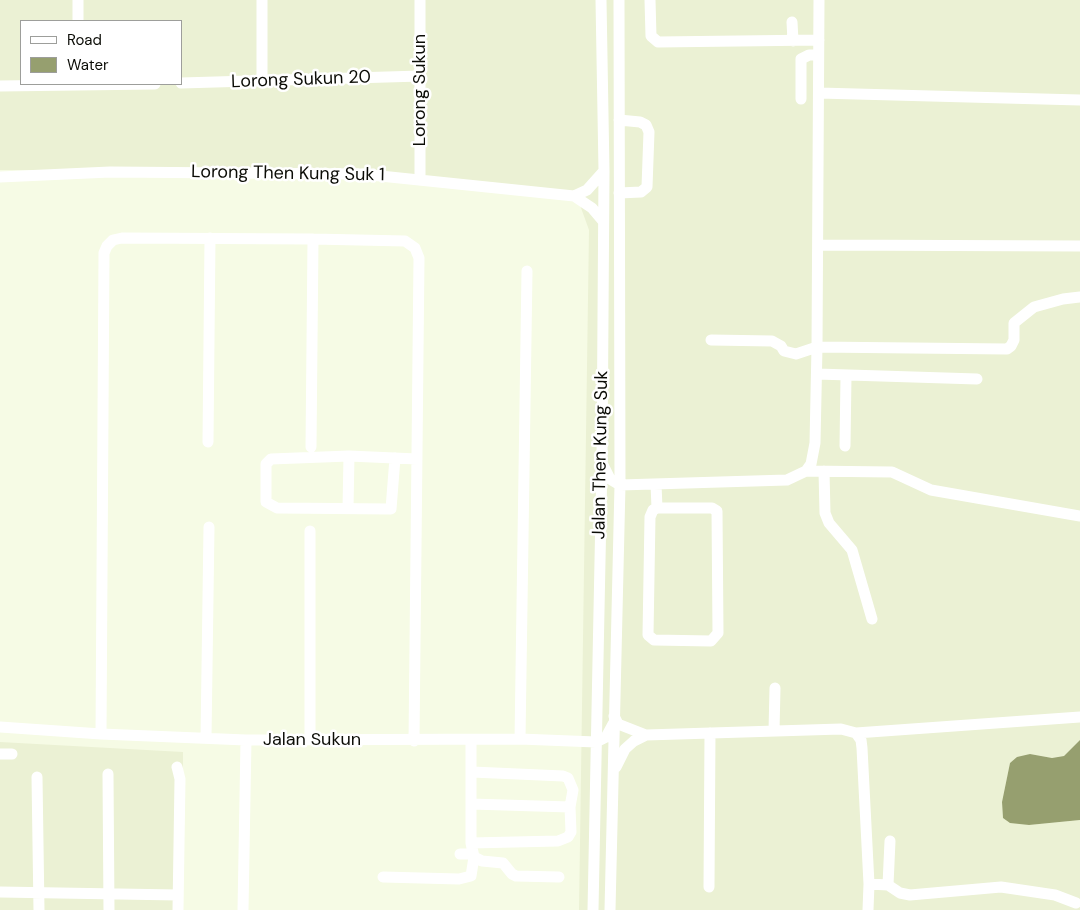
<!DOCTYPE html>
<html>
<head>
<meta charset="utf-8">
<style>
	body { margin:0 }
	#map { position:relative; width:1080px; height:910px; overflow:hidden; background:#f6fbe5; font-family:"DM Sans",sans-serif }
	canvas { display:block }
	.legend { position:absolute; left:20px; top:20px; width:162px; height:65px; box-sizing:border-box; background:#fff; border:1px solid #9d9e9b; margin:0; padding:6px 9px; list-style:none; font-size:15px; color:#0b0c06 }
	.legend li { display:flex; align-items:center; gap:10px; height:25px }
	.legend b { width:25px; border:1px solid #9d9e9b }
</style>
</head>
<body>
<div id="map">
<canvas width="1080" height="910"></canvas>
<ul class="legend">
<li><b style="height:6px;background:#fff"></b>Road</li>
<li><b style="height:14px;background:#969f6f"></b>Water</li>
</ul>
</div>
<script>
const ctx = document.querySelector('canvas').getContext('2d');
ctx.lineJoin = 'round';
function fillPath(path, color) { ctx.fillStyle = color; ctx.fill(path, 'evenodd'); }
const poly = rows => new Path2D(rows.map(r => 'M' + r).join(''));
function trace(path, color, width, dash) { ctx.strokeStyle = color; ctx.lineWidth = width; ctx.lineCap = dash ? 'butt' : 'round'; ctx.setLineDash(dash || []); ctx.stroke(path); }
function write(font, color, halo, rows, align = 'center') {
  ctx.font = font + ' "DM Sans",sans-serif'; ctx.lineWidth = 5; ctx.setLineDash([]); ctx.textBaseline = 'middle'; ctx.strokeStyle = halo; ctx.fillStyle = color; for (const [text, x, y, turn = 0] of rows) {
    ctx.save(); ctx.translate(x, y); ctx.rotate((+turn || 0) * Math.PI / 180); ctx.textAlign = isNaN(turn) ? turn : align; if (halo) ctx.strokeText(text, 0, 0); ctx.fillText(text, 0, 0); ctx.restore();
  }
}
fillPath(poly([
	[0,0,1080,0,1080,740,1064,756,1052,758,1030,754,1010,763,1002,802,1003,818,1029,825,1080,820,1080,910,579,910,589,230,576,194,338,170,0,170],
	[21,21,181,21,181,84,21,84],
	[0,742,183,752,183,910,0,910]
]), '#ebf1d4');
fillPath(poly([
	[1080,740,1080,820,1029,825,1010,823,1003,818,1002,802,1010,763,1017,757,1030,754,1052,758,1064,756]
]), '#969f6f');
trace(poly([
	[78,0,78,21],
	[262,0,262,82],
	[420,0,420,180],
	[650,0,651,36,658,42,819,40],
	[792,22,793,41],
	[181,83,421,76],
	[0,86,155,84],
	[819,93,1080,100],
	[801,99,801,59,809,55,818,55],
	[619,120,640,122,646,125,649,132,647,187,641,192,619,193],
	[0,177,110,172,361,174,574,196,592,208,603,221],
	[574,196,587,190,604,171],
	[819,245,1080,246],
	[711,340,772,341,781,346,784,351,796,354,817,347,1007,349,1011,346,1014,340,1014,323,1034,307,1063,299,1080,297],
	[817,374,977,379],
	[208,442,210,238],
	[845,446,846,376],
	[311,447,313,239],
	[395,458,391,509,277,508,266,502,266,464,271,459,349,456,417,459],
	[603,465,610,479,620,485,787,480,806,471,811,464,815,443,817,347,819,0],
	[806,471,892,472,931,490,1080,516],
	[824,471,825,513,829,523,852,550,872,619],
	[656,484,657,508],
	[348,508,349,456],
	[657,508,712,508,717,511,718,633,711,641,654,640,648,635,650,517,653,510,657,508],
	[614,716,618,724,646,735,841,729,856,733,861,740,862,748,869,884,868,910],
	[0,727,101,734,246,740,520,739,596,742,606,737,613,724],
	[774,731,775,688],
	[856,733,1080,717],
	[101,734,104,253,107,246,113,240,122,238,313,239,405,241,415,248,419,258,414,741],
	[206,738,209,527],
	[520,739,527,271],
	[310,740,310,531],
	[471,740,471,843,474,857,482,861,503,863,512,874,516,876,559,877],
	[0,754,12,754],
	[177,767,180,779,178,910],
	[616,767,625,749,634,741,646,735],
	[108,774,109,910],
	[37,777,39,910],
	[471,804,570,807,573,790,568,778,563,776,472,772],
	[471,843,558,841,568,837,571,832,570,807],
	[460,854,473,854],
	[383,877,459,879,471,876,474,857],
	[869,884,888,885,900,893,910,895,1001,887,1055,895,1076,903],
	[888,885,890,841],
	[709,887,710,733],
	[0,892,178,895],
	[243,910,246,740],
	[593,910,602,461,604,171,601,0],
	[610,910,620,485,619,0]
]), '#fff', 11);
write('18px', '#0b0c06', '#fff', [
	["Lorong Sukun 20",301,80,-2],
	["Lorong Sukun",420,90,-90],
	["Lorong Then Kung Suk 1",288,174,1],
	["Jalan Then Kung Suk",601,455,-89],
	["Jalan Sukun",312,740]
]);
</script>
</body>
</html>
